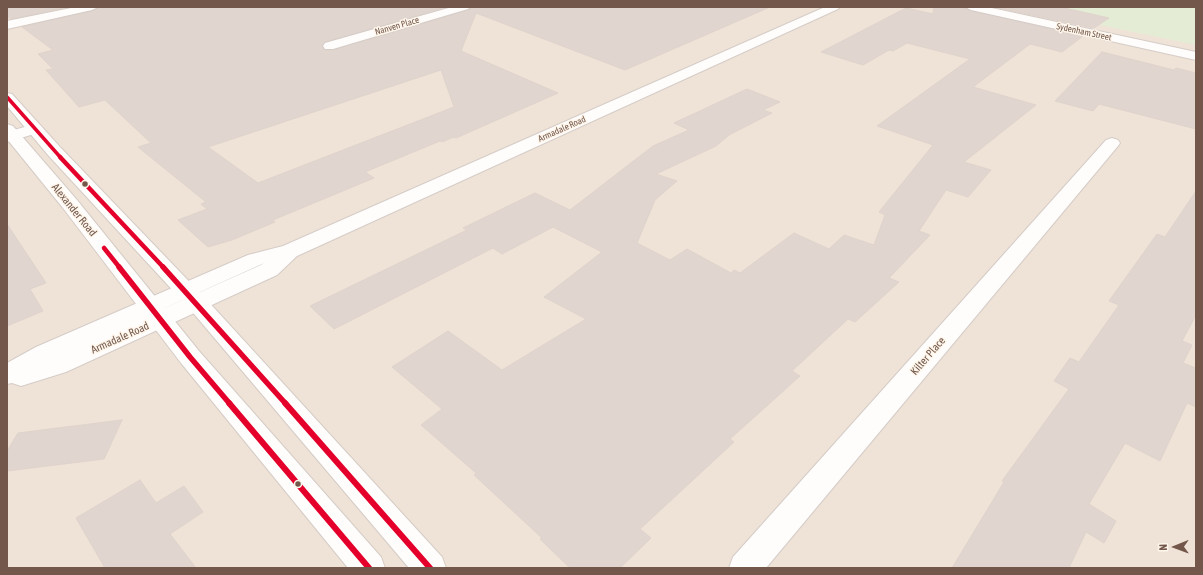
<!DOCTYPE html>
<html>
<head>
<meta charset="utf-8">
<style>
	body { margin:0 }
	#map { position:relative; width:1203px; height:575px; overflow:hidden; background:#f6f0ea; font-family:"Asap Condensed",sans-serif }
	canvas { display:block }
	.frame { position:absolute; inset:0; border:8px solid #73574b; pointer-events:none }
	.north { position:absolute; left:1155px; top:527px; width:40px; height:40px; -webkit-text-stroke:3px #fef6eb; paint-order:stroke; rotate:269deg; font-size:11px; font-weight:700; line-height:16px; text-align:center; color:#73574b }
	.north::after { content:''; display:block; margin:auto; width:14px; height:18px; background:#73574b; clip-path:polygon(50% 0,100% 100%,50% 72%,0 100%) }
</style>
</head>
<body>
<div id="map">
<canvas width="1203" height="575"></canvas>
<div class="frame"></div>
<div class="north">N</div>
</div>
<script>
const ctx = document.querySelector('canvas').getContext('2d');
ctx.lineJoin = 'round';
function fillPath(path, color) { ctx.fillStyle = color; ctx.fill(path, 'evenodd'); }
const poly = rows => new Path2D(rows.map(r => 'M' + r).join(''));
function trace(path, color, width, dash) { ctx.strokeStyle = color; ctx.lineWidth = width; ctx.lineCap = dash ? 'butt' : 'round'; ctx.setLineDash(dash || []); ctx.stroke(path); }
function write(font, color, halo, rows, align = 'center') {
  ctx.font = font + ' "Asap Condensed",sans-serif'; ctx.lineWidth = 3; ctx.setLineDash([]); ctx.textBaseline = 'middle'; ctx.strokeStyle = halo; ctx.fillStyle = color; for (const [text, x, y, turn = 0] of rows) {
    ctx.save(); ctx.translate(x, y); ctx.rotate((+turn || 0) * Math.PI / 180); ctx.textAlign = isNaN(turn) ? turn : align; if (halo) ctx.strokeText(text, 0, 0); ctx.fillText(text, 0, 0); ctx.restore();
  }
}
fillPath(poly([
	[7,7,1196,7,1196,568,7,568]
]), '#efe3d7');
fillPath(poly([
	[1019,7,1196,7,1196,45,1114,28]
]), '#e4ecd5');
const building = poly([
	[7,7,68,7,11,19,7,16,7,7],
	[99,7,446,7,325,42,322,47,325,50,333,50,468,10,472,7,770,7,625,70,476,13,461,51,558,93,456,138,454,137,442,142,440,141,365,172,374,178,273,220,275,222,232,240,208,247,178,220,207,209,201,204,206,202,138,147,151,143,105,100,79,107,46,70,53,69,38,54,53,50,22,27,92,11,99,7],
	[441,70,454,107,258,183,208,147,441,70],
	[934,7,964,7,971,11,1083,36,1062,52,1030,44,973,87,1036,105,964,162,991,170,968,197,946,190,919,231,930,235,889,278,899,282,855,322,848,319,792,371,800,376,730,439,734,442,640,529,651,538,620,568,570,568,540,539,542,538,474,475,476,473,421,425,442,409,392,367,448,331,502,370,586,319,544,297,602,252,553,227,502,254,493,248,334,329,310,306,467,230,463,228,535,193,570,210,653,146,689,130,674,123,747,89,780,102,763,110,772,113,729,135,716,146,656,174,677,181,655,200,637,243,670,260,687,249,731,273,734,270,740,273,794,233,829,249,844,235,874,245,885,215,879,212,933,145,877,126,970,59,907,43,893,51,889,50,863,65,821,52,906,8,933,14,934,7],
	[994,7,1060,7,1109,18,1094,28,994,7],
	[1102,52,1174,70,1176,68,1196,73,1196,129,1099,104,1093,111,1055,101,1102,52],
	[1196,191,1196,315,1182,341,1192,345,1183,363,1196,368,1196,407,1187,403,1160,461,1125,443,1089,504,1116,521,1104,543,1086,532,1069,568,952,568,1004,482,1002,481,1069,389,1054,381,1070,358,1079,362,1119,305,1109,301,1157,234,1165,237,1196,191],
	[7,224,46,283,30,289,43,311,7,326,7,224],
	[122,420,104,459,7,471,7,451,18,433,122,420],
	[140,480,156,503,184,486,203,512,170,534,196,568,105,568,76,518,140,480]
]);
fillPath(building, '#e0d6cf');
trace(building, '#dfd3cc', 1);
const minor = poly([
	[76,7,98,7,92,10,7,29,7,21,76,7],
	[452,7,470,7,468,9,333,49,325,49,323,46,325,43,452,7],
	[825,7,840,7,838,9,297,256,277,275,66,372,21,386,12,383,7,384,7,363,36,347,248,255,283,246,825,7],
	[264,263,261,265,151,314,262,264,264,263],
	[965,7,987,7,1196,52,1196,60,971,10,965,7],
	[35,124,41,126,43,129,41,132,7,142,7,132,35,124],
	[1112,138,1118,140,1120,143,1118,146,766,568,729,568,733,557,1106,140,1112,138]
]);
const secondary = poly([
	[7,93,12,94,60,147,205,298,442,557,446,568,409,568,189,308,48,155,7,106,7,93],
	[7,124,13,126,77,200,199,351,381,557,385,568,348,568,181,363,63,208,7,139,7,124]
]);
trace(minor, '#d5ccc7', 2);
trace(secondary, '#d5ccc6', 2);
fillPath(minor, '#fefdfc');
fillPath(secondary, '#fefdfc');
trace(poly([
	[7,97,61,158]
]), '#e4002b', 3.5);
trace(poly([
	[60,157,164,268],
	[104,248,120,268]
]), '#e4002b', 4.5);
trace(poly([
	[119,267,190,357,230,404],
	[163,267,286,404]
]), '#e4002b', 5.5);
trace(poly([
	[229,403,369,568],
	[285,403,430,568]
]), '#e4002b', 6);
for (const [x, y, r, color] of [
	[85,184,3.5,"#73574b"],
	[298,484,3.5,"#73574b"]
]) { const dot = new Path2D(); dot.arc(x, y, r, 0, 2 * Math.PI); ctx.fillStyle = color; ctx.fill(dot); trace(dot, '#fef6eb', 1.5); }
write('9px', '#73574b', '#fef6eb', [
	["Nanven Place",397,26,-16],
	["Sydenham Street",1084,32,12],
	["Armadale Road",562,129,-24]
]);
write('11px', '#73574b', '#fef6eb', [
	["Alexander Road",74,210,51],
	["Armadale Road",120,338,-24],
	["Kilter Place",928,356,-49]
]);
</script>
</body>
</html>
